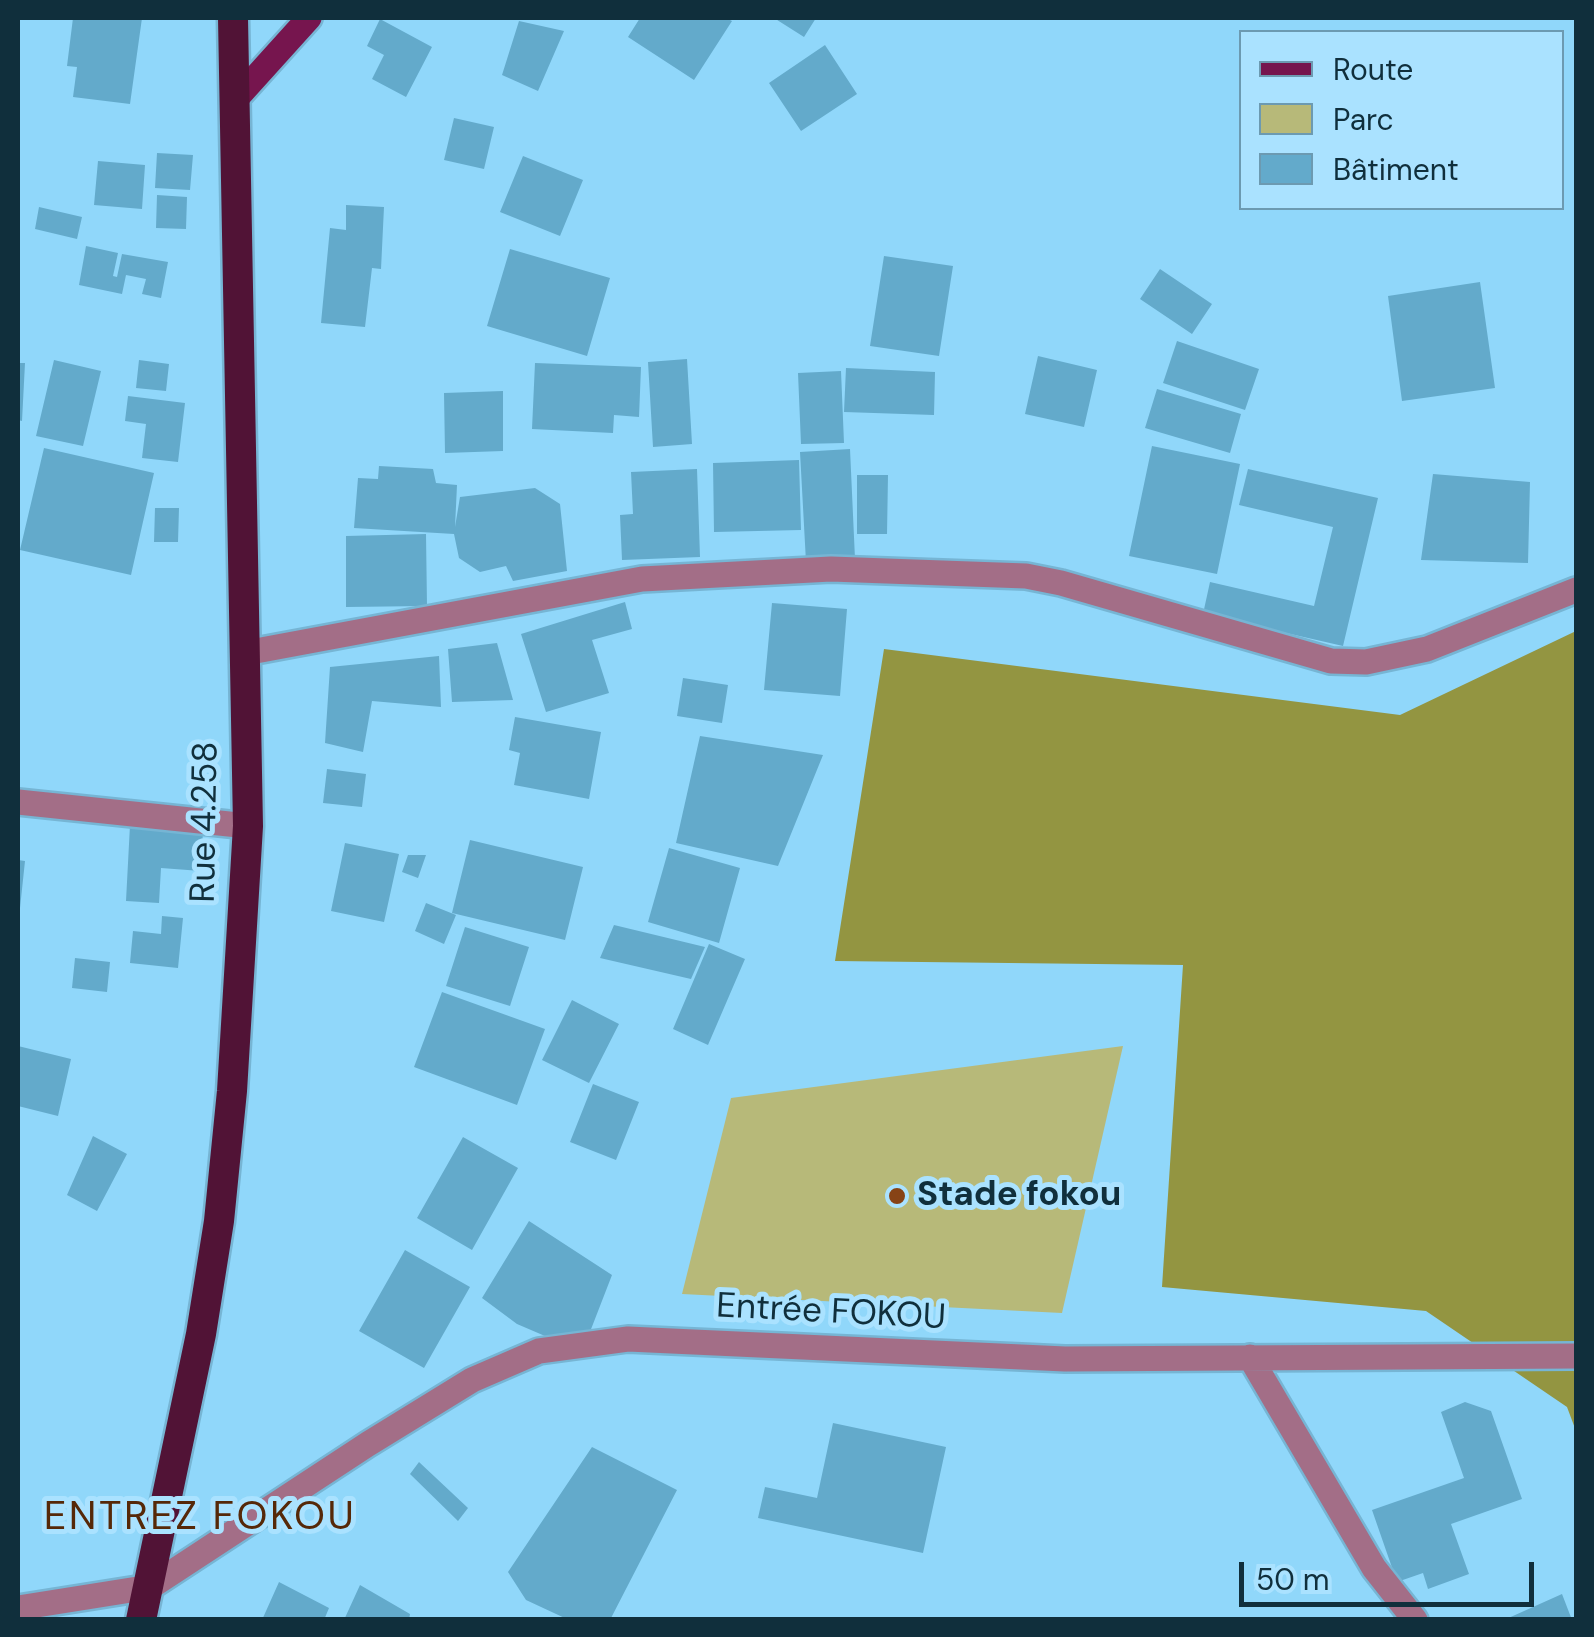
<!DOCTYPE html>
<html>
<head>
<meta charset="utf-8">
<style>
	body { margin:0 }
	#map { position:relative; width:1594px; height:1637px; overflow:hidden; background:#90d7fa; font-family:"DM Sans",sans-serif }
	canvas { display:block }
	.frame { position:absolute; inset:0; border:20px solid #102f3c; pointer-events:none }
	.legend { position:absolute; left:1239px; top:30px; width:325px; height:180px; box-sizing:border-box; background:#aae2ff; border:2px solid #6c9ab1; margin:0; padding:12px 18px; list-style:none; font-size:30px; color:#102f3c }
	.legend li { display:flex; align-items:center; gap:20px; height:50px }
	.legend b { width:50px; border:2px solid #6c9ab1 }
	.scale { position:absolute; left:1239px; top:1562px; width:295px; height:45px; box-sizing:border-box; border:5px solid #102f3c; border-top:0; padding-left:12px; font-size:30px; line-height:35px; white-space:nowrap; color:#102f3c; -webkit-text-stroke:8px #aae2ff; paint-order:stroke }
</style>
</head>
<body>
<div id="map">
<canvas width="1594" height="1637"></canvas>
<div class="frame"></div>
<ul class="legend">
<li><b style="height:12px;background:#76154e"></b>Route</li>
<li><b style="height:28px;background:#b7b979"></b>Parc</li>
<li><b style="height:28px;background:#63aacb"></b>Bâtiment</li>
</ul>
<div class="scale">50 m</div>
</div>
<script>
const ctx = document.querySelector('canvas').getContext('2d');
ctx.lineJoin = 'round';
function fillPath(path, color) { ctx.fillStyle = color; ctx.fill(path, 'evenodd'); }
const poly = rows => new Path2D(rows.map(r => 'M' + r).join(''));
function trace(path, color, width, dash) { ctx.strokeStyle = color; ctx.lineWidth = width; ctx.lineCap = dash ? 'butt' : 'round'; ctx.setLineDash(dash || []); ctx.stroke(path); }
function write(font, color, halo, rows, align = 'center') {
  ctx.font = font + ' "DM Sans",sans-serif'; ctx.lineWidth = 10; ctx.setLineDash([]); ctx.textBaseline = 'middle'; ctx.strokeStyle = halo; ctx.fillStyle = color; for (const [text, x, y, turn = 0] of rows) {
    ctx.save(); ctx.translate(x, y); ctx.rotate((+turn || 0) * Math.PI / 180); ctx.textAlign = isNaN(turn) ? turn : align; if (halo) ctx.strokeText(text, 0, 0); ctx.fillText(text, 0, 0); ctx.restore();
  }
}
fillPath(poly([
	[1123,1046,1062,1313,682,1294,731,1098]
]), '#b7b979');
fillPath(poly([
	[1576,631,1576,1431,1567,1407,1426,1311,1162,1287,1183,965,835,961,884,649,1400,715]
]), '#939541');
fillPath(poly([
	[73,18,142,18,130,104,73,97,77,67,67,66],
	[640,18,726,18,732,21,694,80,628,37],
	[774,18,816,18,804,37],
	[380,19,432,47,406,97,372,79,384,55,367,46],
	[519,21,564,31,538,91,502,75],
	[825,45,857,94,801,131,769,83],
	[454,118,494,127,484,169,444,160],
	[157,153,193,155,190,190,155,188],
	[523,156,583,180,560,236,500,212],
	[98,161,145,165,142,209,94,205],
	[157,195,187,197,186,229,156,228],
	[346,205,384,207,381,269,372,268,365,327,321,323,330,228,346,230],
	[39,207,82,217,77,239,35,229],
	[86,246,118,253,113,276,117,277,122,254,168,262,161,298,142,294,146,279,126,275,122,294,79,285],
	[510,249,610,278,587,356,487,326],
	[884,256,953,266,939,356,870,346],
	[1160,269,1212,304,1192,334,1140,299],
	[1480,282,1495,388,1402,401,1388,296],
	[1177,341,1259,369,1245,410,1163,383],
	[1038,356,1097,370,1084,427,1025,414],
	[687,359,692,444,653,447,648,362],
	[54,360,101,371,83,446,36,436],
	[139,360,169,364,166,391,136,388],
	[18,363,25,363,22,421,18,420],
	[535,363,641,367,639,417,614,415,613,433,532,429],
	[846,368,935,372,934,415,844,412],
	[841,371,844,443,801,444,798,373],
	[1157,389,1241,414,1230,453,1145,428],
	[503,391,503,451,445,453,444,393],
	[128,396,185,403,178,462,142,458,146,424,125,421],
	[1152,446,1240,464,1217,574,1129,556],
	[44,448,154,473,131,575,20,550],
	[850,449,855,559,806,562,800,452],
	[799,460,801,530,714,532,713,463],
	[379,466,433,469,436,483,457,485,455,527,460,497,535,488,560,504,567,571,513,581,506,566,480,572,459,558,454,534,354,528,358,478,378,479],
	[697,469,700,557,622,560,620,515,633,514,631,472],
	[1248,469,1378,498,1343,646,1203,614,1210,582,1314,606,1333,527,1239,505],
	[1433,474,1530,482,1528,563,1421,560],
	[857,475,888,475,887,534,857,534],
	[155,508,179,508,178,542,154,542],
	[426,534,427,606,346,607,346,536],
	[625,602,632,629,592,640,609,693,546,712,521,634],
	[772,603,847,609,840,696,764,690],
	[497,643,513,700,452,702,448,649],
	[439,656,441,707,372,701,363,752,325,743,330,667],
	[683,678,728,685,722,723,677,716],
	[515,717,601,732,589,799,514,785,520,753,509,750],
	[700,736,823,755,778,866,676,843],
	[327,769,366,774,362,807,323,803],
	[130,825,203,829,201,871,161,868,159,903,126,901],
	[470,840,583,867,565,940,452,913],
	[345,843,399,854,384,922,331,911],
	[669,848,740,868,719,943,648,922],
	[408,855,426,855,418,878,402,872],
	[18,860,25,861,20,908,18,908],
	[426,903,456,915,444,944,415,931],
	[162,916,183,918,178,968,130,963,133,931,161,934],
	[614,925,705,947,691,979,600,958],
	[465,927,529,947,510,1006,446,986],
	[709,944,745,959,708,1045,673,1029],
	[75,958,110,962,107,992,72,988],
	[442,992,545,1029,517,1105,414,1067],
	[572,1000,619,1024,589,1083,542,1060],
	[18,1046,71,1059,58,1116,18,1106],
	[593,1084,639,1102,616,1160,570,1142],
	[93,1136,127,1154,97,1211,67,1195],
	[463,1137,518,1168,472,1250,417,1218],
	[529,1221,612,1275,588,1337,559,1342,517,1324,482,1298],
	[405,1250,470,1287,424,1368,359,1331],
	[1465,1402,1491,1411,1522,1499,1451,1524,1469,1574,1428,1589,1423,1573,1397,1582,1372,1510,1464,1478,1441,1412],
	[833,1423,946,1447,923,1553,758,1518,765,1487,817,1498],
	[592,1447,677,1490,610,1620,569,1620,526,1600,508,1572],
	[419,1462,468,1508,458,1521,410,1474],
	[279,1582,329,1608,324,1620,262,1620],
	[360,1585,410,1614,409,1620,344,1620],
	[1562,1594,1572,1620,1504,1620]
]), '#63aacb');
const minor = poly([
	[245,653,642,579,831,569,1026,576,1061,583,1331,661,1366,662,1427,649,1576,590],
	[18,802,248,826],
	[1250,1357,1374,1568,1415,1620],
	[18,1608,150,1587,368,1444,472,1380,539,1351,628,1339,1065,1359,1576,1356]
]);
const major = poly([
	[235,100,309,18]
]);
const highway = poly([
	[141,1620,201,1334,219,1221,232,1091,248,826,233,18]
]);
trace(minor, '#76b5d4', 30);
trace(major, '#76b5d4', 30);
trace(highway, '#76b5d4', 35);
trace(minor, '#a36e87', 25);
trace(major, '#76154e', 25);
trace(highway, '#511336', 30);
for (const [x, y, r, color] of [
	[897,1196,10,"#874316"]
]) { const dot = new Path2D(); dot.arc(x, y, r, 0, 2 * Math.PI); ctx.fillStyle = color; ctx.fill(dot); trace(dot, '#aae2ff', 4); }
write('35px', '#102f3c', '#aae2ff', [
	["Rue 4.258",206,822,-89],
	["Entrée FOKOU",831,1313,3]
]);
write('bold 35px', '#102f3c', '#aae2ff', [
	["Stade fokou",917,1196]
], 'left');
ctx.letterSpacing = '2.5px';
write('40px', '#562808', '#aae2ff', [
	["ENTREZ FOKOU",200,1519]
]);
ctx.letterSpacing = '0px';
</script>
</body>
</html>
